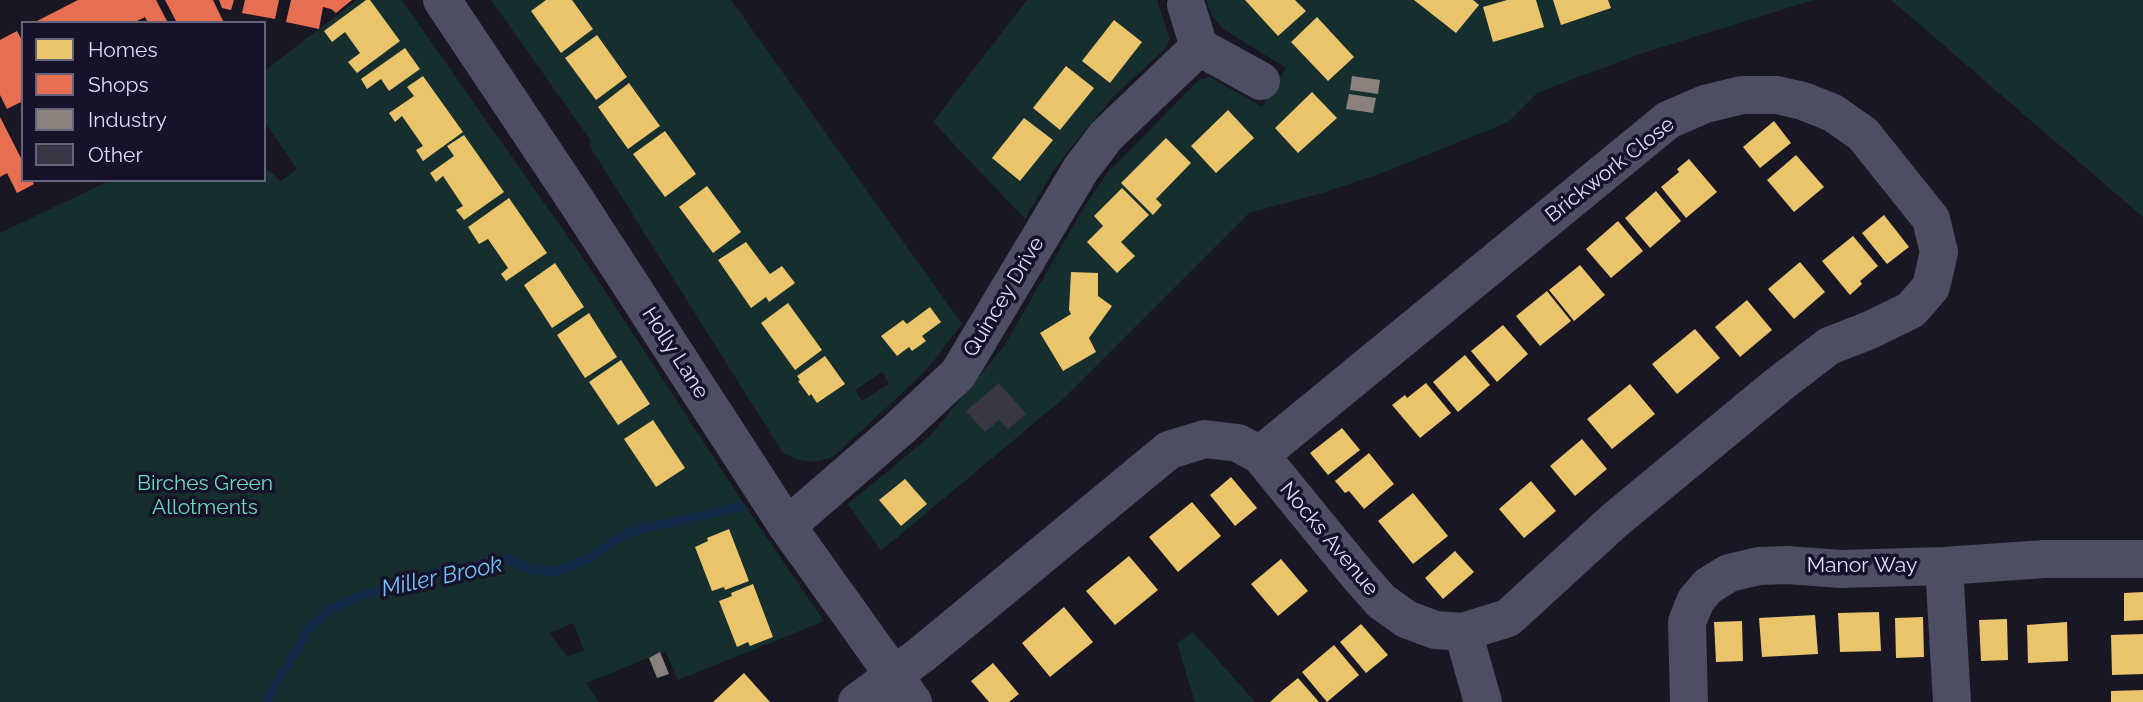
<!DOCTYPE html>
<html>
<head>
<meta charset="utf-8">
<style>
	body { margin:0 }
	#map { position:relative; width:2143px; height:702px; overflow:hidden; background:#191724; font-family:Raleway,sans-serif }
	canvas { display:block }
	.legend { position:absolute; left:21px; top:21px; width:245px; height:161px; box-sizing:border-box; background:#151229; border:2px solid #65637e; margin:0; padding:9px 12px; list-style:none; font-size:21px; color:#dedcfd }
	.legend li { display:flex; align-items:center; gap:14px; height:35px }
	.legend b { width:35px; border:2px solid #65637e }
</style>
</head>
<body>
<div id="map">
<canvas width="2143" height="702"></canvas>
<ul class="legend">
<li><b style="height:19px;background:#e9c46a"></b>Homes</li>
<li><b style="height:19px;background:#e76f51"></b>Shops</li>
<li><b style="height:19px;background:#8a817c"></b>Industry</li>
<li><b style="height:19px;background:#383645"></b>Other</li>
</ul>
</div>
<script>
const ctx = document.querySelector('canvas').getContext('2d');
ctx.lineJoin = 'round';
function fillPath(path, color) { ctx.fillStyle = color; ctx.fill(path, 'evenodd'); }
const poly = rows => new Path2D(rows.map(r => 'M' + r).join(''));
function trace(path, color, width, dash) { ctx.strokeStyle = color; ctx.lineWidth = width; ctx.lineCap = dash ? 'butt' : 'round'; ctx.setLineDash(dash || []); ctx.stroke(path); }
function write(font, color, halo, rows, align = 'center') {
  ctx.font = font + ' Raleway,sans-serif'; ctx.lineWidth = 7; ctx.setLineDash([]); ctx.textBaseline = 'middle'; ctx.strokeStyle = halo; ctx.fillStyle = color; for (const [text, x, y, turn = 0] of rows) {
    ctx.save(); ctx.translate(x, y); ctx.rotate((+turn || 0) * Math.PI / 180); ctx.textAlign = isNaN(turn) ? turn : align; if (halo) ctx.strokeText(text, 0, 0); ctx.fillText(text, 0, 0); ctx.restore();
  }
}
fillPath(poly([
	[357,0,401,0,405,5,592,271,750,513,824,621,678,680,665,651,586,683,599,702,0,702,0,233,111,180,264,180,264,167,281,181,297,169,264,121,264,71],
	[573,623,584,650,567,657,550,633],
	[491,0,731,0,962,324,928,368,915,381,832,458,813,462,800,460,783,453,589,145,592,142],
	[882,372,889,384,862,401,855,390],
	[1027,0,1157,0,1170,39,1164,50,1114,96,1072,146,1052,173,1025,219,933,122],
	[1206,0,1813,0,1643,53,1573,79,1537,93,1508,122,1382,173,1322,193,1249,213,1064,398,881,551,848,504,930,436,1004,346,1086,204,1108,172,1199,80,1210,77,1262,107,1286,68,1222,28,1212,16],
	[1891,0,2143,0,2143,217],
	[1193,632,1255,702,1195,702,1177,643]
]), '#162f2e');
fillPath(poly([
	[366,0,370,0,400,41,357,73,348,62,360,53,345,32,332,42,324,31],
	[546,0,572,0,593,29,561,53,531,11],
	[1245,0,1295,0,1306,11,1278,36],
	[1414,0,1473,0,1479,5,1456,33],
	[1507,0,1536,0,1544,27,1493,42,1483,7],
	[1553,0,1608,0,1611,8,1561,25],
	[1317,17,1354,57,1328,81,1291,42],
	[1114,20,1142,42,1110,83,1082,61],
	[597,35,627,77,596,100,565,58],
	[405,48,420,69,389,91,381,79,367,89,361,79],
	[1066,66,1094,88,1060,130,1033,108],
	[423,76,463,132,423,161,416,150,423,146,402,116,395,122,389,113,414,96,407,87],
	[629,83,660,126,628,149,598,107],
	[1312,92,1337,118,1298,153,1275,128],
	[1228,110,1254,138,1216,173,1191,146],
	[1024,118,1053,140,1020,181,992,158],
	[1774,121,1791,143,1760,168,1743,147],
	[665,131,696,174,665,197,633,154],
	[464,135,504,192,464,220,456,210,463,206,443,176,436,182,430,173,454,156,447,146],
	[1166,138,1191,163,1156,199,1162,205,1153,215,1121,183],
	[1796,155,1824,187,1794,212,1767,180],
	[1689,159,1717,192,1686,218,1661,187,1679,172,1677,169],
	[707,186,741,232,713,253,679,207],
	[1122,188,1149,215,1121,242,1135,256,1117,273,1087,242,1103,226,1094,216],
	[1656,191,1681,221,1650,248,1625,218],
	[509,198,547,253,506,281,501,274,508,268,488,239,479,244,468,227],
	[1884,215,1909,247,1887,264,1862,233],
	[1618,221,1643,251,1611,278,1586,249],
	[1853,236,1878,266,1860,281,1862,284,1850,295,1822,261],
	[746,242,770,274,782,266,795,283,769,302,766,297,751,308,718,260],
	[1800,262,1825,292,1794,319,1768,289],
	[555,263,584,307,552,328,524,285],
	[1580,265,1605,295,1574,321,1549,290],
	[1071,272,1098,273,1098,296,1112,306,1089,338,1096,352,1063,371,1040,333,1071,314,1069,310],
	[1547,291,1571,321,1540,346,1516,316],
	[1747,300,1772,330,1740,357,1715,327],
	[788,303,822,350,795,370,761,323],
	[930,307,941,322,922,336,926,341,912,351,909,347,897,356,881,336,903,320,907,324],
	[589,313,617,357,585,378,557,335],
	[1503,325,1528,354,1497,382,1471,351],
	[1695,329,1720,358,1677,394,1652,364],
	[1465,355,1490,385,1458,412,1433,382],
	[825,356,845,384,817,403,811,394,809,396,798,381,800,380,797,376],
	[621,360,650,404,618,425,589,382],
	[1426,383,1451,413,1420,438,1392,405,1405,395,1407,398],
	[1630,384,1655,414,1612,449,1587,419],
	[653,420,685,468,656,487,624,439],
	[1342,428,1360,450,1328,475,1310,453],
	[1582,439,1607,469,1575,496,1550,466],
	[1369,453,1394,484,1364,509,1349,491,1345,493,1335,481],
	[1231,477,1257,508,1235,526,1210,495],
	[905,479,927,504,901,526,879,500],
	[1531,481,1556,511,1524,538,1499,509],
	[1413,493,1448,536,1413,564,1378,521],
	[1192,502,1221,536,1178,572,1149,537],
	[729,529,749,581,725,590,724,587,712,591,695,547,708,541,707,538],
	[1455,551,1474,572,1443,599,1425,578],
	[1129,556,1158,590,1115,625,1086,591],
	[1281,559,1308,591,1278,616,1251,584],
	[753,584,773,637,750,646,748,642,737,647,719,601,732,596,731,593],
	[2143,592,2143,620,2124,621,2124,593],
	[1064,607,1093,642,1050,677,1022,643],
	[1879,612,1881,651,1840,652,1838,613],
	[1815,615,1818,654,1762,657,1759,618],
	[1923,617,1924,657,1896,658,1895,618],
	[2007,619,2008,660,1981,661,1979,620],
	[1742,621,1743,661,1716,662,1714,622],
	[2067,622,2068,661,2028,663,2027,625],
	[1361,624,1388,655,1366,673,1340,642],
	[2143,634,2143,674,2112,675,2111,635],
	[1334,645,1359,675,1327,702,1302,672],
	[993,663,1019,694,1009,702,989,702,971,681],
	[744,673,770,702,713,702],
	[1298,678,1319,702,1270,702,1282,691],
	[2143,690,2143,702,2111,702,2111,691]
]), '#e9c46a');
fillPath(poly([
	[78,0,156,0,168,23,148,23,145,17,133,23,33,23],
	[165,0,213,0,224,23,177,23],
	[219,0,234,0,231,10,222,8],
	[245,0,279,0,275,19,242,13],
	[291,0,352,0,336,13,331,9,323,7,319,29,286,22],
	[17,31,23,42,23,101,7,109,0,95,0,40],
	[0,117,23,162,23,180,32,180,34,184,17,193,7,173,0,177]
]), '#e76f51');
fillPath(poly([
	[1352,76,1380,80,1378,94,1350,90],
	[1349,94,1376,98,1373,113,1346,109],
	[660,652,669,674,657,678,649,658]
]), '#8a817c');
trace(poly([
	[266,702,308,630,329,610,355,598,407,579,507,559,530,569,556,572,591,557,628,532,740,507]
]), '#132a49', 9);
fillPath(poly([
	[999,383,1026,414,1008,429,999,420,985,432,966,411]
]), '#383645');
trace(poly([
	[442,0,575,199,787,526,913,702],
	[1186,5,1199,47,1261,81],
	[787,526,899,429,958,374,1081,169,1106,136,1199,47],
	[1944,566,1952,702],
	[1463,632,1483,702],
	[857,702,921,655,1169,450,1205,439,1238,443,1260,455,1358,575,1381,601,1406,619,1435,630,1463,632,1508,618,1615,520,1777,386,1829,346,1870,330,1911,310,1931,287,1939,252,1931,219,1863,134,1833,113,1803,101,1777,95,1742,95,1705,104,1668,120,1260,455],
	[1689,702,1687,622,1696,600,1708,586,1729,573,1759,566,1787,565,1841,569,1944,566,2045,559,2143,559]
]), '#4d4d64', 38);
write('21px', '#dedcfd', '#151229', [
	["Brickwork Close",1610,170,-38],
	["Quincey Drive",1004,297,-59],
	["Holly Lane",675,353,57],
	["Nocks Avenue",1329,539,50],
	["Manor Way",1862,566]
]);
write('21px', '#6bdab7', '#151229', [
	["Birches Green",205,484],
	["Allotments",205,508]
]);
write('italic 23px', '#71c1f7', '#151229', [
	["Miller Brook",442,577,-12]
]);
</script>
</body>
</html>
